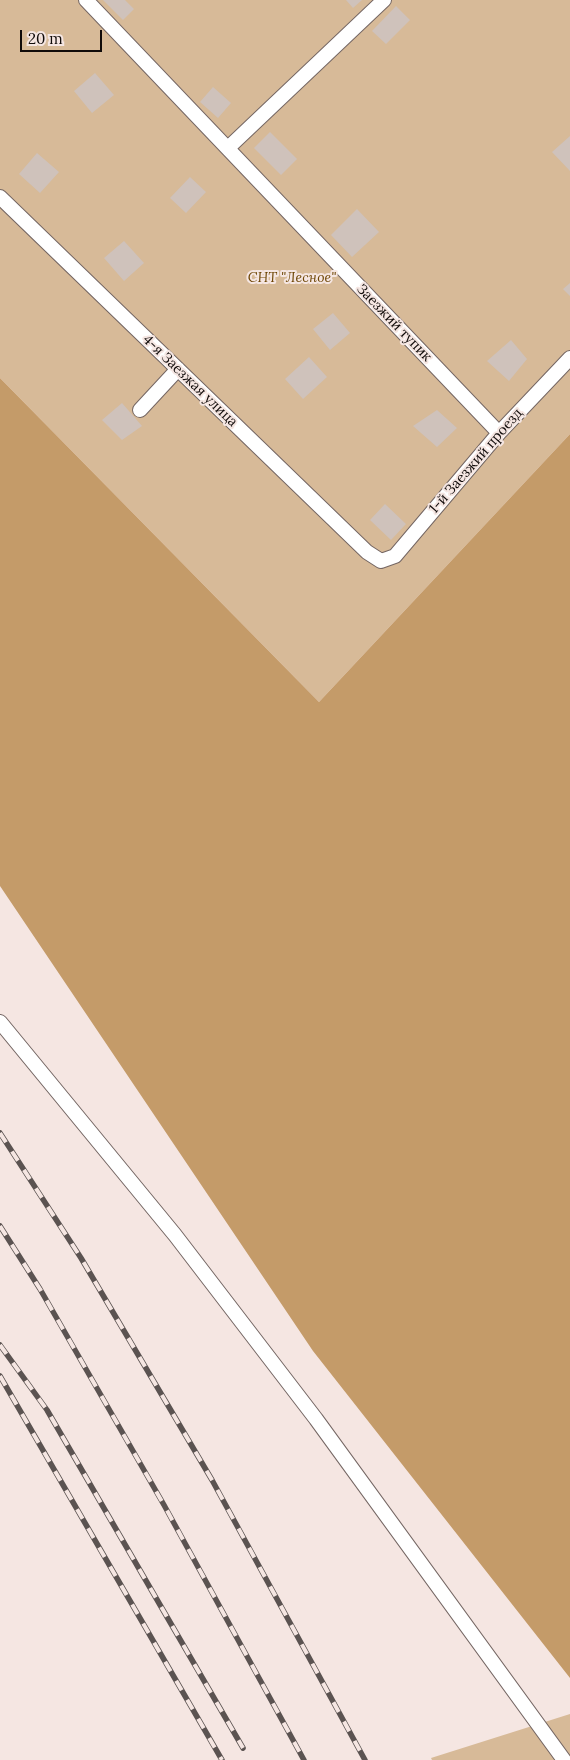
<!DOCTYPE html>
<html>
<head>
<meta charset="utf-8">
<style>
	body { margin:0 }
	#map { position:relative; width:570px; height:1760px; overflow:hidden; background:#f5e6e2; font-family:Lora,serif }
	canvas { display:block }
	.scale { position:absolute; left:20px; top:30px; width:82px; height:22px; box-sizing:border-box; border:2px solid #100b0a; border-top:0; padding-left:6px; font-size:15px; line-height:18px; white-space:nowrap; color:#100b0a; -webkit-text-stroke:4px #f5e6e2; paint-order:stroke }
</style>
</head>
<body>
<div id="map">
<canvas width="570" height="1760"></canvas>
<div class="scale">20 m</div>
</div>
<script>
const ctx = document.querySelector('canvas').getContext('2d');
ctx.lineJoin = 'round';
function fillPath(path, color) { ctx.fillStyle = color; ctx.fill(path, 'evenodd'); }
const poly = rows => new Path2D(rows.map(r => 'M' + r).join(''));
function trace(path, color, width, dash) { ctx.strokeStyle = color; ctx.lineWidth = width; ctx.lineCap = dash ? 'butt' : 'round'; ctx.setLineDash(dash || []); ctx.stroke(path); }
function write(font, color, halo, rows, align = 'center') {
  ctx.font = font + ' Lora,serif'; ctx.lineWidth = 4; ctx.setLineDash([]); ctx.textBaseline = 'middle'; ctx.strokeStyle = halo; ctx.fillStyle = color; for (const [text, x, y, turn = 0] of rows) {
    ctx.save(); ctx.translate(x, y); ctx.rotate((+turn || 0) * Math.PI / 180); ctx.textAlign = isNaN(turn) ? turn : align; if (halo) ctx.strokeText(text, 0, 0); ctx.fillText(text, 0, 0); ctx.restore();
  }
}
fillPath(poly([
	[0,0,570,0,570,434,319,702,0,378],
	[570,1714,570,1760,432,1760,431,1758]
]), '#d7ba98');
fillPath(poly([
	[0,378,319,702,570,434,570,1678,313,1351,0,886]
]), '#c49b69');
fillPath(poly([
	[103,0,125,0,134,9,123,20],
	[346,0,362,0,353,8],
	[396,6,410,20,386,44,372,31],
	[95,73,114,95,92,113,74,91],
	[213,87,231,103,218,118,200,102],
	[270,132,297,159,281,175,254,148],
	[570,136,570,171,552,152],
	[37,153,59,172,40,193,19,174],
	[190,177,206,192,186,213,170,198],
	[357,209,379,232,352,257,331,235],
	[124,241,144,263,124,281,104,258],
	[570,283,570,296,563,289],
	[333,313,350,333,330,350,313,329],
	[511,340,527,359,509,381,487,361],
	[309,357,327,377,303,399,285,379],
	[122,403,142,426,122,440,102,420],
	[437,410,457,428,437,447,413,426],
	[385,504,406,524,391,540,370,520]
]), '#cfc2bb');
const service = poly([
	[86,0,499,433],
	[228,148,384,0],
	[0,197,367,552,381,561,395,556,499,433,570,358],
	[140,410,178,369],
	[0,1022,175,1235,316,1419,564,1760]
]);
trace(service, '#746663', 16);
trace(service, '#fff', 14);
const rail = poly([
	[0,1133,81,1258,212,1480,365,1760],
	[0,1226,40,1289,164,1505,304,1760],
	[0,1345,47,1410,243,1748],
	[0,1376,222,1760]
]);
trace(rail, '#5b5351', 5.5);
trace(rail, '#f5e6e2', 4, [11]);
write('italic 14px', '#6d4503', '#f5e6e2', [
	["СНТ \"Лесное\"",292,278]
]);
write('14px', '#100b0a', '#f5e6e2', [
	["Заезжий тупик",394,323,46],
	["4-я Заезжая улица",190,381,44],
	["1-й Заезжий проезд",476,461,-49]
]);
</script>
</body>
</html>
